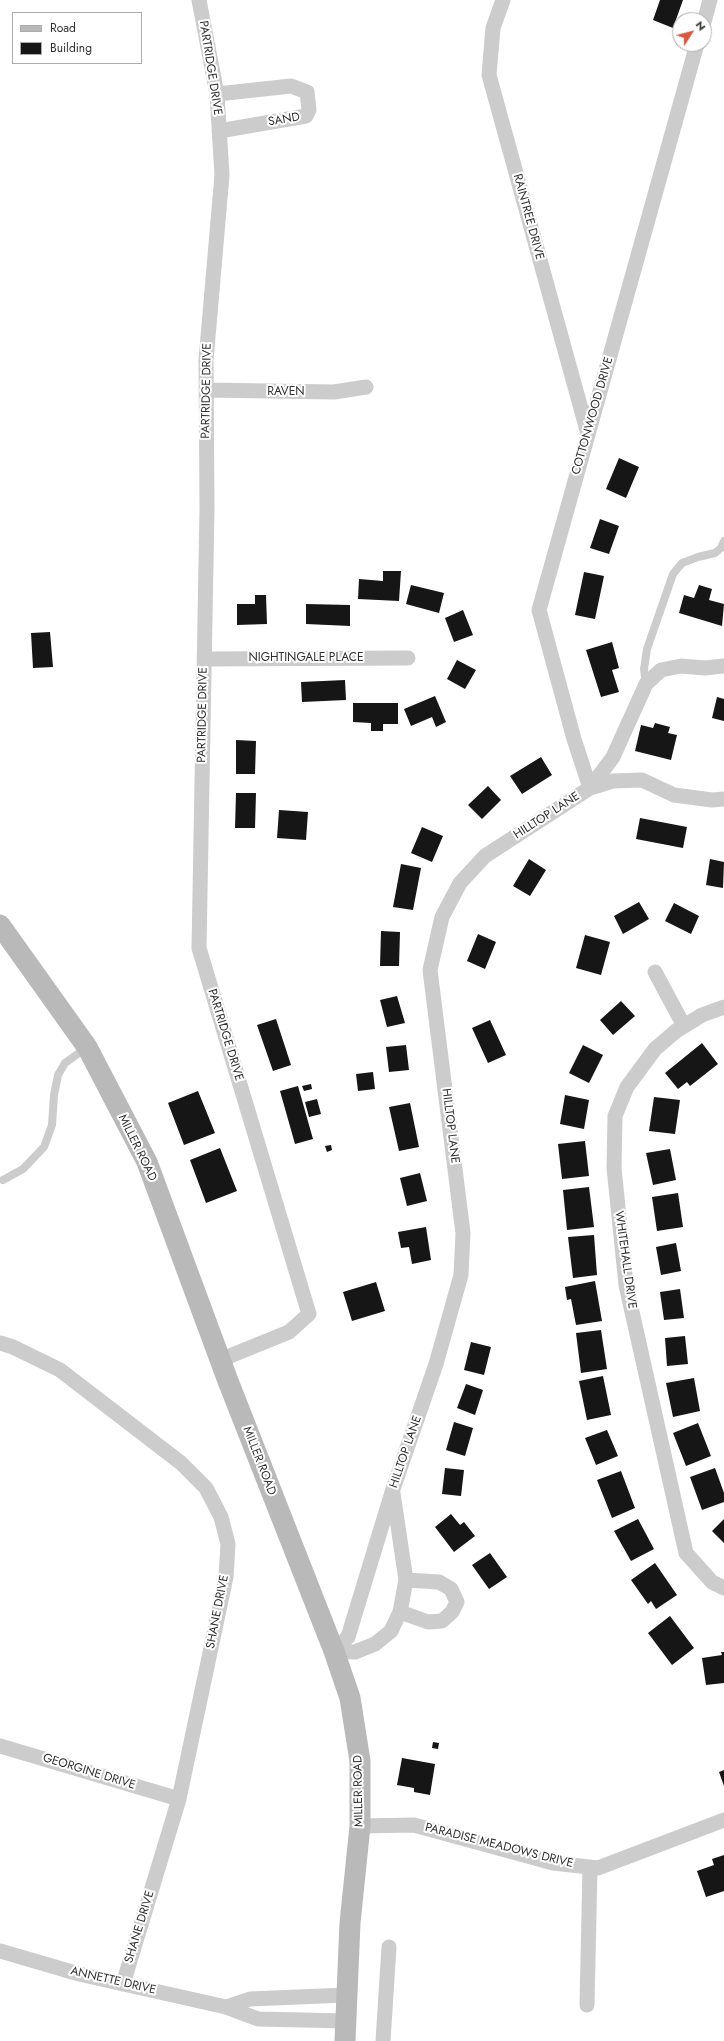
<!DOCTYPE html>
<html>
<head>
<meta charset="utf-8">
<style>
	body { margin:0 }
	#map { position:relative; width:724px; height:2041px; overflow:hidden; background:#fff; font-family:Jost,sans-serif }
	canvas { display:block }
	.legend { position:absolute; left:12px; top:12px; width:130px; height:52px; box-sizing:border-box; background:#fff; border:1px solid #acacac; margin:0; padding:5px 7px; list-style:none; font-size:12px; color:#2f2f2f }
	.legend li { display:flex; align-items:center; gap:8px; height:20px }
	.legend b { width:20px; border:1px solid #acacac }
	.north { position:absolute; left:672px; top:12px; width:40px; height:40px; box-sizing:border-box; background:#fff; border:1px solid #acacac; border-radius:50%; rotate:54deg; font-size:11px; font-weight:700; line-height:16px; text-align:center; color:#2f2f2f }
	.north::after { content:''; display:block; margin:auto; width:14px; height:18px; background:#d8573f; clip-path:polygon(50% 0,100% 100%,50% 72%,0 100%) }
</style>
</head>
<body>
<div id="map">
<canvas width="724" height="2041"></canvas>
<ul class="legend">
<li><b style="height:5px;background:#b9b9b9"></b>Road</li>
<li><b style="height:11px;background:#161616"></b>Building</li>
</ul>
<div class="north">N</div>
</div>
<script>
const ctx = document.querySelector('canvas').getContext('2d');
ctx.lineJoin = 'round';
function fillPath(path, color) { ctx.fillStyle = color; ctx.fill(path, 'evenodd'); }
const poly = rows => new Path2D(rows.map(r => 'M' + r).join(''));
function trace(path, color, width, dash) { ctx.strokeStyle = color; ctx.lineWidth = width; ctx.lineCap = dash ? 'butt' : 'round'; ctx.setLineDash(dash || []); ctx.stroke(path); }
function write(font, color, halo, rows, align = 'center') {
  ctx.font = font + ' Jost,sans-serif'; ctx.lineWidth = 4; ctx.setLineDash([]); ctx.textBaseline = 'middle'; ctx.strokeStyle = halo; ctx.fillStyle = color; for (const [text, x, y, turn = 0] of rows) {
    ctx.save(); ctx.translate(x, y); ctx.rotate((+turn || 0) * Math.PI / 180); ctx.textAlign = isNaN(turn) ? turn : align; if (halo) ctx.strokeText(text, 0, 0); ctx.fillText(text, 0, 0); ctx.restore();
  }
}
fillPath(poly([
	[660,0,683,0,673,28,653,20],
	[619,458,639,467,626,498,606,489],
	[600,519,619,526,609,554,590,548],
	[383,571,401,571,399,601,358,599,359,579,383,581],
	[584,572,604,576,595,619,575,615],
	[411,585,444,593,439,613,406,604],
	[699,585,712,589,709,600,724,604,722,626,679,613,684,595,694,598],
	[255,595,266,595,267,624,237,625,237,604,255,604],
	[306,604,350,605,350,626,306,624],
	[463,610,473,635,454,642,445,618],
	[50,632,53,667,33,668,31,633],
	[612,642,619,668,612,670,619,692,601,697,586,650],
	[457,660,476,670,465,689,447,679],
	[345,680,346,700,302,702,301,682],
	[435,696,446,722,436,727,432,717,411,726,404,709],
	[717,697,724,699,724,721,712,718],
	[353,703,398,703,398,724,383,724,383,731,371,731,371,723,353,722],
	[655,723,670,727,668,733,677,735,671,760,635,751,641,725,653,728],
	[236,740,256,741,255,774,236,774],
	[541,757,552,775,522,794,510,776],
	[488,786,501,800,482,819,468,805],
	[236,793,256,793,255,828,235,828],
	[279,810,308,812,306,840,277,838],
	[640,818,687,827,683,848,636,839],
	[422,827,443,836,432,862,411,853],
	[529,859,546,870,530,896,513,886],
	[710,859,724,862,723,888,706,885],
	[401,864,421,868,413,910,393,907],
	[639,902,649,919,623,934,614,916],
	[674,903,699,916,691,934,665,921],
	[381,931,400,932,399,966,380,966],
	[478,934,496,942,485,969,467,961],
	[585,935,610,942,601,975,576,968],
	[397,996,405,1023,387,1027,380,1000],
	[621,1001,635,1016,613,1035,600,1020],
	[276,1019,291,1065,273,1071,257,1025],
	[490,1020,506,1055,488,1063,472,1028],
	[702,1043,718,1064,690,1086,687,1082,678,1089,665,1073],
	[406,1045,409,1070,389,1072,386,1047],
	[583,1045,603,1055,589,1083,569,1073],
	[373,1072,375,1089,358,1091,356,1074],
	[311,1084,312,1089,304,1091,302,1086],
	[298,1086,313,1139,295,1144,280,1091],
	[198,1091,215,1133,184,1145,168,1103],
	[565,1095,589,1100,584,1129,560,1124],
	[654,1097,680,1100,675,1134,649,1131],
	[317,1099,321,1114,309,1117,305,1102],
	[410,1103,419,1147,399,1151,389,1107],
	[585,1141,589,1176,562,1179,558,1144],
	[331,1145,332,1150,327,1152,325,1146],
	[220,1148,237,1191,206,1203,190,1160],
	[670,1149,676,1180,653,1185,646,1153],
	[420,1173,427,1201,407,1206,400,1178],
	[589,1187,594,1227,567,1230,563,1190],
	[678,1193,683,1227,657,1231,652,1197],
	[426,1227,431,1260,412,1264,409,1247,401,1248,398,1232],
	[594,1235,597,1275,573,1278,568,1237],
	[676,1243,681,1271,661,1275,656,1247],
	[595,1281,602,1321,576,1325,571,1299,567,1300,565,1287],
	[376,1282,385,1311,352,1321,343,1292],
	[680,1289,684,1318,664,1320,660,1292],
	[601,1330,607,1369,581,1373,576,1333],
	[685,1336,688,1364,667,1366,665,1338],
	[471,1342,491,1347,484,1375,464,1370],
	[603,1376,611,1415,587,1420,579,1381],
	[694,1378,700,1411,673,1417,666,1383],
	[466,1384,483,1390,475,1415,457,1408],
	[454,1422,473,1428,465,1456,446,1450],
	[698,1423,711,1456,686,1466,673,1433],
	[607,1430,618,1456,596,1465,585,1438],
	[445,1468,464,1470,461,1496,442,1494],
	[715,1468,724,1493,724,1502,702,1510,690,1477],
	[621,1471,635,1508,612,1518,597,1480],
	[451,1514,460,1525,464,1522,475,1536,454,1552,435,1527],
	[638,1519,654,1549,631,1561,614,1531],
	[724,1519,724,1543,712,1531],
	[490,1553,507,1577,489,1589,472,1565],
	[655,1563,677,1595,656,1609,651,1601,648,1604,631,1580],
	[670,1616,694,1648,672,1665,648,1633],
	[721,1652,724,1652,724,1683,706,1685,702,1658,722,1655],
	[433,1742,439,1743,438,1749,432,1748],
	[402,1758,435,1764,430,1795,414,1792,414,1788,397,1785],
	[724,1770,724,1786,719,1772],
	[724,1855,724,1891,706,1897,697,1871,714,1865,712,1859]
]), '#161616');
trace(poly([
	[646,684,644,669,647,649,673,574,682,563,698,557,715,553,721,548,724,541],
	[3,1180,23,1169,44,1147,52,1125,54,1095,58,1075,65,1063,86,1048]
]), '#ccc', 8);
trace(poly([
	[199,0,217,94,222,175,206,360,207,508,199,948,309,1314,289,1332,220,1360],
	[503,0,493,28,489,75,588,434],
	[704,22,710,0],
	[217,94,291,86,307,92,309,110,306,116,219,131],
	[206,390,334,392,366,387],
	[204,659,408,658],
	[590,788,574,739,539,610,697,44],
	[590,788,613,757,646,684,661,670,681,666,705,668,724,666],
	[655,972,684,1026],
	[724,1007,702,1015,676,1031,655,1049,627,1087,615,1116,614,1168,626,1285,686,1553,712,1582,724,1588],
	[0,1343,13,1347,60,1370,181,1463,206,1488,221,1517,228,1544,226,1577,179,1799,123,1984],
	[400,1612,428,1622,442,1621,452,1612,457,1602,451,1589,439,1582,406,1580],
	[334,1651,348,1637,393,1489,436,1364,461,1275,463,1233,430,970,442,917,460,883,485,856,590,788,613,781,642,780,674,795,712,800,724,799],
	[334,1651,355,1652,375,1644,391,1631,400,1612,406,1580,393,1493],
	[0,1746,179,1799],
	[360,1826,414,1825,553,1863,598,1868,724,1820],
	[0,1951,79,1974,226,2007,258,2019,345,2021],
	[587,2005,590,1868],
	[226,2007,250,1999,346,1995],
	[383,2041,389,1947]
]), '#ccc', 15);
trace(poly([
	[0,925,87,1047,147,1162,228,1381,334,1651,350,1698,360,1761,360,1826,350,1923,345,2041]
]), '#b9b9b9', 21);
write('12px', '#2f2f2f', '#fff', [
	["PARTRIDGE DRIVE",210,68,81],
	["SAND",284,120,-10],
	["RAINTREE DRIVE",528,217,75],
	["PARTRIDGE DRIVE",207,391,-89],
	["RAVEN",286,392],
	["COTTONWOOD DRIVE",593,416,-74],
	["NIGHTINGALE PLACE",306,658],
	["PARTRIDGE DRIVE",203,715,-89],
	["HILLTOP LANE",547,816,-33],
	["PARTRIDGE DRIVE",225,1035,73],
	["HILLTOP LANE",450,1126,83],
	["MILLER ROAD",137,1148,64],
	["WHITEHALL DRIVE",625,1260,82],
	["HILLTOP LANE",406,1452,-71],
	["MILLER ROAD",259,1461,69],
	["SHANE DRIVE",218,1612,-79],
	["GEORGINE DRIVE",89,1772,17],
	["MILLER ROAD",359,1791,-91],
	["PARADISE MEADOWS DRIVE",499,1846,14],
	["SHANE DRIVE",140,1927,-73],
	["ANNETTE DRIVE",113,1981,13]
]);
</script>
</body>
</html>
